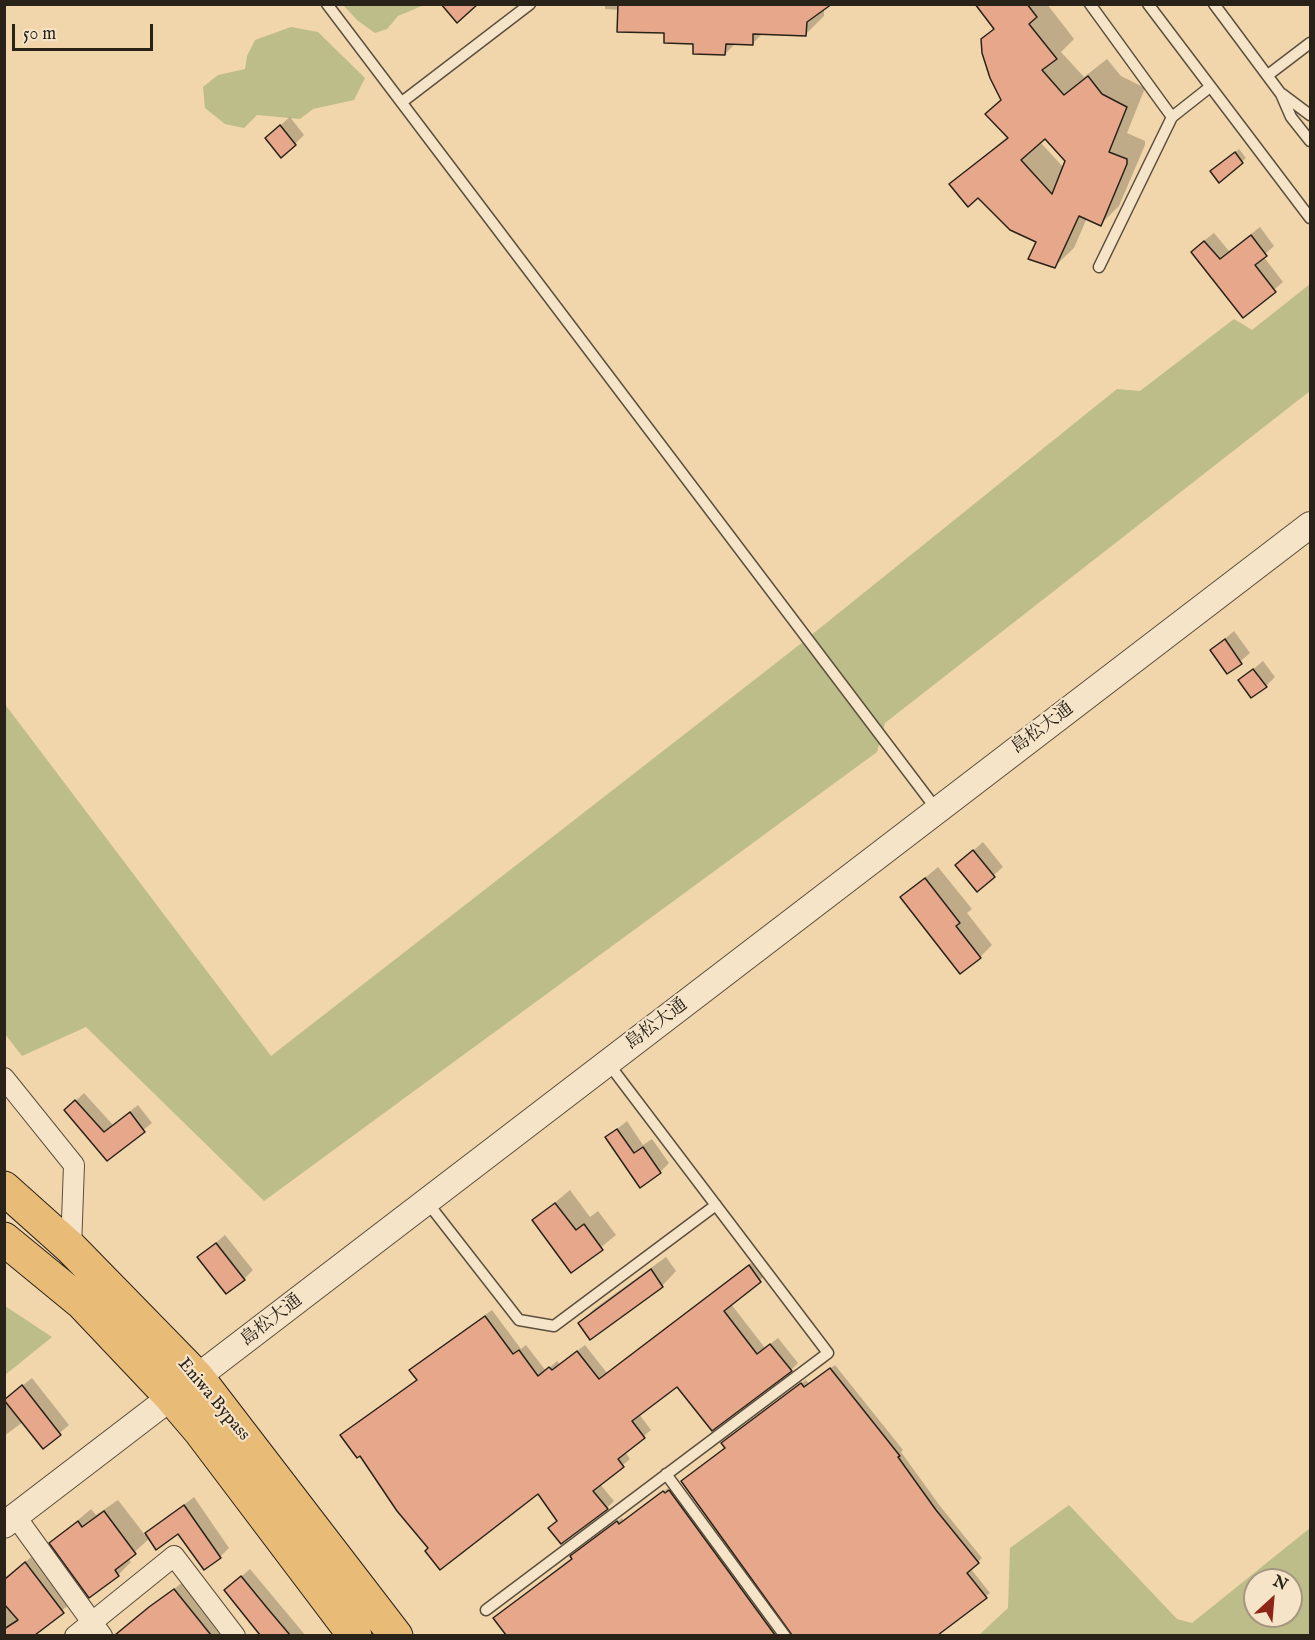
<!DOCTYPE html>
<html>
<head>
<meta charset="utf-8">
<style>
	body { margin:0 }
	#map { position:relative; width:1315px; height:1640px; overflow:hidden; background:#f1d6ab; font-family:"IM FELL English",serif }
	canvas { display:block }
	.frame { position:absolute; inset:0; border:6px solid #292219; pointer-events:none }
	.north { position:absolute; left:1243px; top:1568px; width:60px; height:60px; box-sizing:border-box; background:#f6e4c8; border:2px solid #a49682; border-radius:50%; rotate:26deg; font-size:16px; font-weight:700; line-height:24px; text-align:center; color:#292219 }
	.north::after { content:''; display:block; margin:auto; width:21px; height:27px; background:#8f2418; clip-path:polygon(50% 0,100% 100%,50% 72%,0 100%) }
	.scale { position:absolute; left:12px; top:24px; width:141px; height:27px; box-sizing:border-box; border:3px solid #292219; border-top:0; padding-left:8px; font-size:18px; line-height:21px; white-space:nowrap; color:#292219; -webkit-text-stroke:4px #f6e4c8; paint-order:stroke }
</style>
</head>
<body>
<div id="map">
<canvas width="1315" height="1640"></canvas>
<div class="frame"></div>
<div class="north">N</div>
<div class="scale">50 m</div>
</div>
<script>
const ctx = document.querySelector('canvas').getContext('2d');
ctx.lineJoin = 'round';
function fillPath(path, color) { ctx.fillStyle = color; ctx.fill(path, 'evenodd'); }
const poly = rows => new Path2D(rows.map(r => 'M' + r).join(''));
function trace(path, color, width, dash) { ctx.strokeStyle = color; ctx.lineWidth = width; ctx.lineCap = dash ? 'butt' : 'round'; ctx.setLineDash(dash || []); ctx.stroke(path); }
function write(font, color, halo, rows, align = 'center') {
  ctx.font = font + ' "IM FELL English","Noto Serif JP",serif'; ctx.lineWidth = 4.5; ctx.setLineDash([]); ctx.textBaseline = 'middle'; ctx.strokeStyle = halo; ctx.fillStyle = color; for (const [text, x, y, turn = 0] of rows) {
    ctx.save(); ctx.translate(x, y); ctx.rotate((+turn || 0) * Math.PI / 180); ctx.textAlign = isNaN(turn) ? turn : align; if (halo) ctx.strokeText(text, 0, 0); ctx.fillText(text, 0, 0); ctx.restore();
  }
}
fillPath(poly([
	[343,5,424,5,398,16,387,29,375,33,357,20],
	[291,27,318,32,365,78,354,100,313,109,300,119,257,115,244,128,225,124,205,108,203,87,218,75,245,69,247,56,255,40],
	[1310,284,1310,391,885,723,877,752,264,1201,86,1027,22,1056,5,1034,4,703,271,1056,794,649,1117,389,1140,391,1234,319,1252,330],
	[5,1306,52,1337,5,1375],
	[1069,1505,1177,1619,1192,1623,1310,1528,1310,1635,979,1635,1008,1608,1010,1548],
	[1255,1580,1291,1580,1291,1616,1255,1616]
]), '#bcbd88');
fillPath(poly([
	[605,4,830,4,824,8,824,16,805,35,763,33,753,43,736,43,725,54,666,32,620,10,605,9],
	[977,4,1047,4,1074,39,1061,52,1084,77,1107,59,1121,76,1145,88,1127,133,1145,141,1145,145,1119,206,1101,224,1087,218,1074,248,1055,266,1038,241,978,196,951,184,1008,136,1003,99,983,40,995,28],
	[1046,137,1067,161,1064,168,1040,142],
	[290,117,304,135,295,144,276,129],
	[1239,149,1246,158,1219,181,1212,171],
	[1260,227,1274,246,1263,256,1283,282,1243,316,1201,243,1214,233,1229,251],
	[1234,631,1250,653,1228,672,1212,650],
	[1263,661,1275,677,1266,686,1240,680],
	[983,842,1003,867,977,890,957,865],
	[938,867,972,909,967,913,992,945,980,957,902,897],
	[84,1093,113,1125,138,1105,152,1123,108,1159,66,1110],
	[627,1121,643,1145,652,1139,669,1163,660,1172,607,1137],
	[570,1190,590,1217,598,1211,616,1235,572,1271,534,1220],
	[225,1235,253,1270,244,1279,199,1257],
	[666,1257,676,1271,663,1285,590,1338,580,1323,594,1309],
	[756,1259,767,1274,731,1304,765,1348,778,1338,798,1363,791,1370,678,1385,639,1414,651,1430,625,1452,630,1459,600,1484,614,1501,607,1508,558,1520,538,1492,430,1548,349,1428,418,1379,411,1370,418,1363,492,1310,521,1349,526,1345,546,1371,557,1361,560,1364,585,1345,607,1373],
	[835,1365,903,1450,901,1452,940,1506,982,1558,971,1569,990,1593,935,1636,792,1636,727,1447,727,1439,806,1380,809,1384],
	[32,1378,69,1425,43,1447,23,1422,4,1436,4,1400],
	[673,1487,782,1636,508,1636,495,1618,622,1518,624,1521,668,1488,669,1491],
	[194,1497,229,1548,220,1557,178,1531,150,1538,128,1558,131,1562,118,1575,51,1543,91,1509,96,1515,118,1500,145,1535],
	[34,1555,71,1603,32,1636,4,1636,4,1578],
	[250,1569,306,1636,259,1636,235,1582],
	[183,1582,225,1636,125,1636,122,1632,130,1623]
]), '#0003');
const building = poly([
	[441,4,478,4,457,23,441,4],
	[618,4,832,4,807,22,806,36,753,34,753,45,726,44,725,55,693,54,693,44,664,43,664,33,617,32,618,4],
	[975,4,1027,4,1037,17,1029,24,1057,59,1042,70,1064,95,1088,76,1102,94,1127,107,1109,152,1127,159,1127,164,1101,226,1079,216,1055,268,1028,259,1036,242,1010,230,978,198,968,207,949,184,1008,138,985,114,1001,100,990,78,982,53,981,39,994,29,975,4],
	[1045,139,1065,161,1052,194,1021,160,1045,139],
	[280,125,296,145,281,158,265,138,280,125],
	[1235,152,1243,163,1219,183,1210,171,1235,152],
	[1251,235,1267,256,1255,265,1276,292,1243,318,1191,252,1204,241,1220,259,1251,235],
	[1225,639,1242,664,1227,674,1210,650,1225,639],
	[1253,669,1267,687,1251,698,1238,680,1253,669],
	[973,850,995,877,977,892,955,865,973,850],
	[925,878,960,923,956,926,981,958,960,974,900,897,925,878],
	[75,1100,104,1132,130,1112,145,1132,107,1161,64,1110,75,1100],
	[617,1129,634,1153,643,1147,661,1173,640,1188,605,1137,617,1129],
	[555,1203,576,1230,584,1224,603,1250,571,1273,532,1220,555,1203],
	[216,1243,245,1280,226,1294,197,1257,216,1243],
	[749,1265,761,1282,724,1311,757,1354,770,1344,792,1371,712,1431,677,1387,632,1421,645,1438,618,1459,624,1467,593,1491,608,1509,561,1544,548,1528,557,1521,538,1494,440,1570,425,1551,428,1548,397,1511,360,1456,357,1458,340,1435,417,1380,409,1370,485,1316,513,1354,519,1350,538,1376,549,1367,552,1370,577,1351,599,1379,749,1265],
	[651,1269,663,1287,590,1340,578,1323,651,1269],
	[830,1368,900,1456,898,1457,936,1510,979,1563,967,1573,987,1598,938,1635,792,1635,681,1481,725,1448,721,1443,801,1383,804,1387,830,1368],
	[22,1385,61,1435,43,1449,4,1400,22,1385],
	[669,1490,775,1635,506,1635,493,1618,572,1559,570,1556,617,1521,619,1524,663,1491,665,1493,669,1490],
	[184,1505,221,1558,204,1570,178,1534,156,1550,145,1533,184,1505],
	[104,1511,136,1554,115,1570,119,1576,89,1598,49,1543,78,1521,82,1527,104,1511],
	[25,1562,64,1613,35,1635,4,1635,4,1629,18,1620,4,1604,4,1580,25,1562],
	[241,1576,268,1609,290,1635,260,1635,224,1590,241,1576],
	[174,1589,211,1635,115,1635,149,1607,174,1589]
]);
fillPath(building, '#e6a78b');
trace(building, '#292219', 1.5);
const service = poly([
	[327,4,937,810],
	[1090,4,1172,117,1210,87],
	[1148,4,1310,218],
	[1214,4,1281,94,1291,117,1310,141],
	[1268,75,1310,43],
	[1282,94,1310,115],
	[402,102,530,4],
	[1099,267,1172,117],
	[427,1202,519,1320,554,1326,716,1205],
	[666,1474,785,1636],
	[486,1610,828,1353,608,1063]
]);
const minor = poly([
	[4,1078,74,1165,71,1248],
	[16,1517,102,1636],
	[75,1636,174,1556,235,1636]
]);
const tertiary = poly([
	[4,1525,1310,525]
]);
const trunk = poly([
	[4,1188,71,1248,198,1378,396,1636],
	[4,1239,82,1303,171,1397,200,1431,355,1636]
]);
trace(service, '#5b4f3e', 13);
trace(minor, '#5b4f3e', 22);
trace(tertiary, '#5b4f3e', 28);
trace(trunk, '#292219', 35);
trace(service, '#f6e4c8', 10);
trace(minor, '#f6e4c8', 20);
trace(tertiary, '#f6e4c8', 26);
trace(trunk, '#e8bb76', 33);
write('18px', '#292219', '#f6e4c8', [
	["島松大通",1043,729,-37],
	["島松大通",657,1025,-37],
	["島松大通",272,1321,-38],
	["Eniwa Bypass",213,1400,50]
]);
</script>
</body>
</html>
